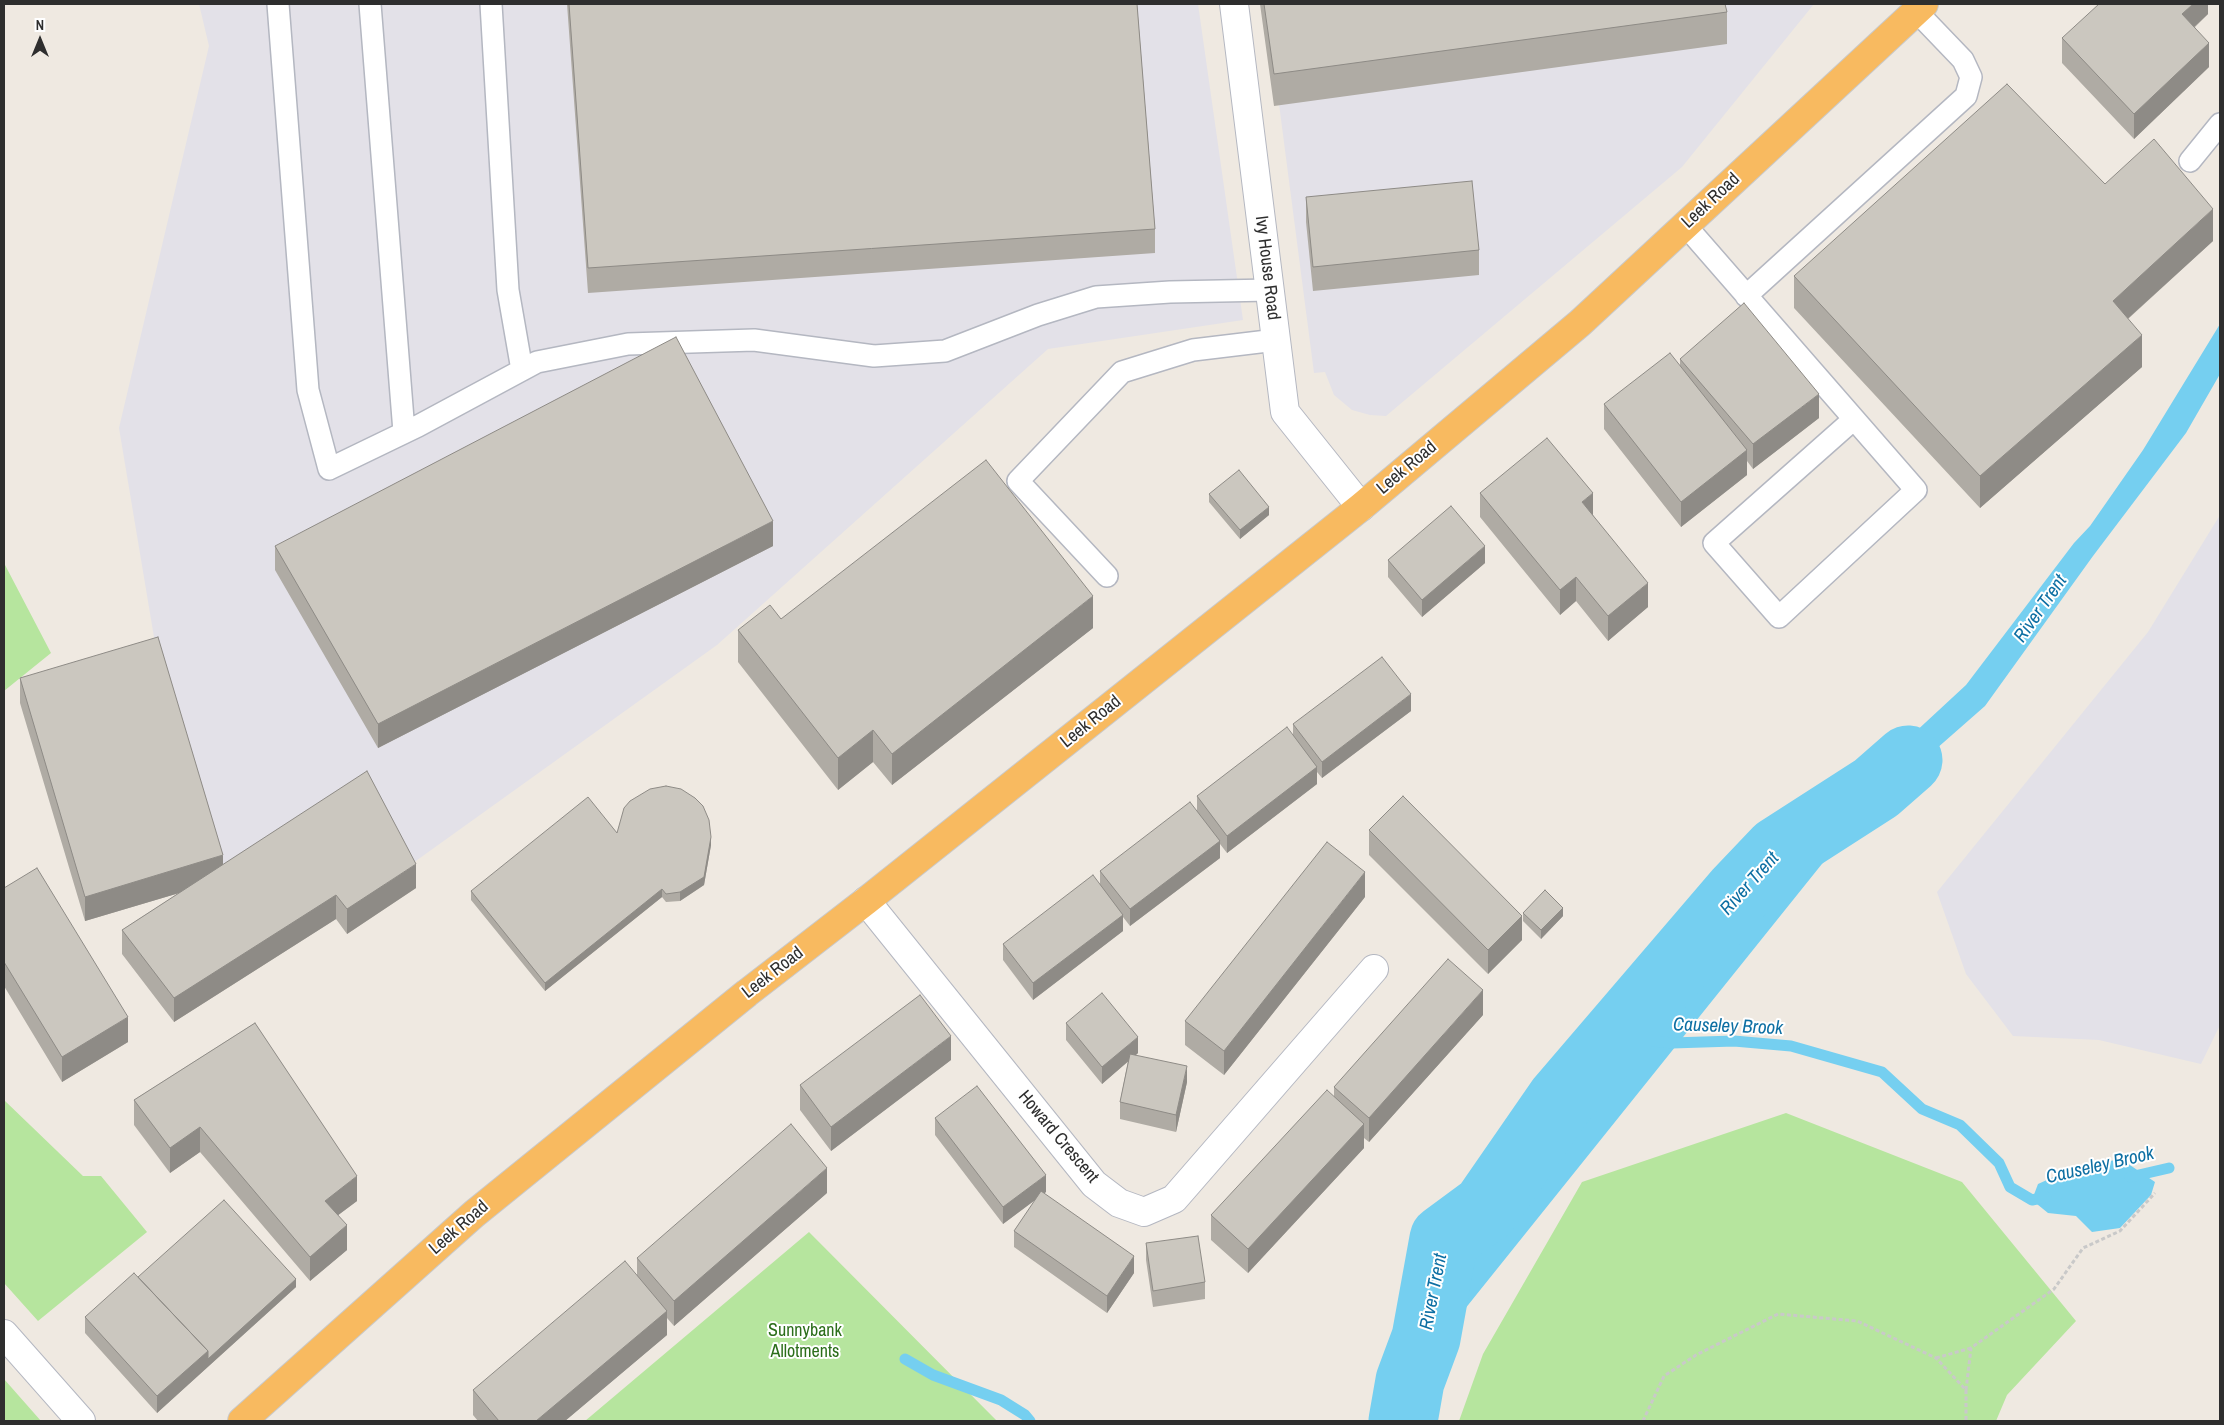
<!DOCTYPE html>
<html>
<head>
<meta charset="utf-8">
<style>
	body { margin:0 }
	#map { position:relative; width:2224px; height:1425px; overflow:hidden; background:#efe9e1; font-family:"Archivo Narrow",sans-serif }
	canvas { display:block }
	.frame { position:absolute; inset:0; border:5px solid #2e2e2e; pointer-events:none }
	.north { position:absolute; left:15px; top:15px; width:50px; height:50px; -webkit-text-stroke:4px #fff; paint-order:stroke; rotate:0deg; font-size:14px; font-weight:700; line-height:20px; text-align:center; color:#2e2e2e }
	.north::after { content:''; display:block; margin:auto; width:18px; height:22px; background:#2e2e2e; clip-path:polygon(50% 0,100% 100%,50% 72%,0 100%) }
</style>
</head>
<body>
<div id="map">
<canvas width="2224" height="1425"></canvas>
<div class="frame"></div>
<div class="north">N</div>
</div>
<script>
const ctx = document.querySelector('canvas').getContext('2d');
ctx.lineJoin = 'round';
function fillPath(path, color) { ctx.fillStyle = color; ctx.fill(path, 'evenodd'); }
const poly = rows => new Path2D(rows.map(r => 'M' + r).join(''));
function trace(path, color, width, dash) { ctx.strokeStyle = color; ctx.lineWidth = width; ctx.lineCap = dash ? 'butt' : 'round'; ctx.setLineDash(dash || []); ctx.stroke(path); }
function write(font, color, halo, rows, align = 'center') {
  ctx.font = font + ' "Archivo Narrow",sans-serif'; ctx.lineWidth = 4; ctx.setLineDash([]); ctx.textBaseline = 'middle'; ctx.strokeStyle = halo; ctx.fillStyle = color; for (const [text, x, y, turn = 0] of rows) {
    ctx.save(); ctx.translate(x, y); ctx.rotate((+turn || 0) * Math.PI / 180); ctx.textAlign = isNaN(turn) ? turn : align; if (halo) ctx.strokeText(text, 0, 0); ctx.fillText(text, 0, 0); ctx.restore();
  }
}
fillPath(poly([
	[199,4,1198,4,1243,320,1048,349,717,645,406,868,223,880,158,661,119,428,209,46],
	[1266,4,1814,4,1682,167,1386,416,1370,415,1352,410,1334,395,1325,372,1314,373],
	[2220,515,2220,1025,2201,1064,2099,1040,2013,1036,1966,974,1937,892,2148,632]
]), '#e3e1e8');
fillPath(poly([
	[4,563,51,653,4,691],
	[4,1100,83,1176,101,1176,147,1232,38,1321,4,1283],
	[1786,1113,1962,1182,2076,1321,2007,1395,1996,1421,1459,1421,1483,1354,1582,1182],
	[809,1232,997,1421,585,1421],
	[4,1379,41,1421,4,1421]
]), '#b6e59e');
fillPath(poly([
	[2220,324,2220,374,2186,433,2093,556,1985,706,1862,814,1428,1355,1419,1421,1380,1421,1418,1321,1858,785,1966,685,2074,543,2090,526,2143,450],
	[2121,1159,2155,1182,2151,1195,2120,1228,2092,1232,2076,1216,2048,1213,2032,1200,2038,1184,2058,1175,2099,1163]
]), '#75cff0');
trace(poly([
	[1616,1037,1672,1043,1734,1041,1791,1046,1882,1072,1922,1109,1960,1125,1999,1163,2010,1187,2032,1200,2046,1197],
	[2130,1177,2169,1168],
	[905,1359,933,1375,1001,1400,1025,1415,1030,1421]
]), '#75cff0', 11);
trace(poly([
	[1403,1421,1410,1381,1426,1338,1444,1239,1486,1208,1560,1101,1739,892,1778,851,1876,788,1908,760]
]), '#75cff0', 69);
const service = poly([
	[278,4,308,390,329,469,418,426,537,362,628,344,754,340,874,356,945,351,1038,315,1096,297,1170,292,1270,290],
	[370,4,404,432],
	[491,4,508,290,522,370],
	[2190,161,2220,124],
	[1685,225,1916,490,1779,617,1714,543,1854,419],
	[1746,296,1966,96,1971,77,1963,60,1916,11],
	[1107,576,1018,481,1122,372,1193,350,1276,340]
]);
const minor = poly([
	[1234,4,1285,412,1361,507],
	[866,901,1094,1184,1119,1203,1144,1212,1174,1199,1374,969]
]);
const tertiary = poly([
	[4,1334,81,1421]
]);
const trunk = poly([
	[242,1421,474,1214,747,993,866,901,1361,507,1580,323,1924,4]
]);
trace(service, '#b4b7c1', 24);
trace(minor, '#b4b7c1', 30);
trace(tertiary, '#b4b7c1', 30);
trace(trunk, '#c9c9c9', 30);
trace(poly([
	[1936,1358,1971,1348],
	[1966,1390,1971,1348,2054,1289,2083,1248,2120,1231,2155,1193],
	[1643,1421,1664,1376,1696,1355,1778,1314,1857,1321,1936,1358,1966,1390,1966,1421]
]), '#c9c9c9', 3, [4, 2.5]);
trace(service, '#fff', 21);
trace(minor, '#fff', 28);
trace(tertiary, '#fff', 28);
trace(trunk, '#f8ba60', 28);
fillPath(poly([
	[567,4,1137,4,1155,229,1155,253,588,293],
	[1260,4,1725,4,1727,12,1727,44,1274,106],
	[2208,4,2208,14,2195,27,2209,67,2134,139,2062,63,2062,38],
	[2105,184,2213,241,2128,319,2142,367,1980,508,1794,308,1794,276],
	[1306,197,1479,250,1479,275,1313,291,1306,222],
	[1680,359,1819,418,1753,469,1747,461,1747,475,1681,527,1604,429,1604,404,1680,366],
	[1480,493,1593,515,1648,607,1608,641,1576,601,1560,615,1480,517],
	[1209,494,1269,515,1240,539,1209,502],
	[275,546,773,546,378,748,275,570],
	[1388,560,1485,563,1422,617,1388,577],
	[781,619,1093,628,892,785,873,762,838,790,738,662,738,630],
	[20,678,223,864,416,888,347,934,336,919,174,1022,122,954,122,930,179,893,85,921,20,703],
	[1411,711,1322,778,1317,772,1317,784,1227,853,1220,844,1220,858,1130,926,1123,917,1123,931,1033,1000,1003,960,1003,944,1100,884,1100,871,1197,811,1197,796,1293,736,1293,724],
	[1369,830,1522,940,1488,974,1369,855],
	[617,833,711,845,704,885,680,901,666,902,662,897,545,991,471,900,471,891],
	[4,888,128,1042,62,1082,4,986],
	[1365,897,1224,1075,1185,1045,1185,1021],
	[1523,913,1563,916,1541,939,1523,921],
	[1483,1015,1369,1142,1364,1138,1364,1148,1248,1273,1211,1240,1211,1215,1334,1096,1334,1087],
	[255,1023,357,1201,338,1215,347,1250,310,1281,200,1152,170,1173,134,1125,134,1100],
	[1066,1023,1138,1053,1136,1055,1187,1082,1176,1132,1120,1119,1120,1102,1128,1061,1102,1084,1066,1040],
	[951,1060,831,1151,800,1110,800,1085],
	[935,1118,1046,1192,1044,1193,1134,1273,1107,1313,1014,1247,1014,1231,1036,1199,1003,1224,935,1135],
	[827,1193,674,1326,667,1318,667,1335,565,1421,478,1421,473,1415,473,1390,637,1276,637,1258],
	[1146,1243,1205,1282,1205,1299,1153,1307,1146,1260],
	[138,1277,296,1287,157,1413,85,1333,85,1317]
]), '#afaba4');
fillPath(poly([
	[2193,4,2208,4,2208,14,2182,38,2182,14],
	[2209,43,2209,67,2134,139,2134,114],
	[2213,209,2213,241,2113,332,2113,301],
	[2142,335,2142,367,1980,508,1980,476],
	[1819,394,1819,418,1753,469,1753,444],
	[1747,450,1747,475,1681,527,1681,502],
	[1593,493,1593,518,1582,502],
	[1269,507,1269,515,1240,539,1240,530],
	[773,521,773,546,378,748,378,724],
	[1485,546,1485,563,1422,617,1422,600],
	[1576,577,1576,601,1560,615,1560,590],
	[1648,583,1648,607,1608,641,1608,616],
	[1093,596,1093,628,892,785,892,754],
	[1411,694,1411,711,1322,778,1322,762],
	[873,730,873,762,838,790,838,758],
	[1317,767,1317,784,1227,853,1227,836],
	[711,837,711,845,704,885,680,901,680,892],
	[1220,841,1220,858,1130,926,1130,909],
	[223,855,223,880,85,921,85,897],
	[416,864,416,888,347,934,347,909],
	[1365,872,1365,897,1224,1075,1224,1051],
	[662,889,662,897,545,991,545,983],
	[336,895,336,919,174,1022,174,998],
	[1563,908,1563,916,1541,939,1541,930],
	[1123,915,1123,931,1033,1000,1033,983],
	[1522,916,1522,940,1488,974,1488,950],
	[1483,990,1483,1015,1369,1142,1369,1118],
	[128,1017,128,1042,62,1082,62,1057],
	[951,1036,951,1060,831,1151,831,1127],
	[1138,1037,1138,1053,1102,1084,1102,1067],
	[1187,1066,1187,1082,1176,1132,1176,1115],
	[1364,1124,1364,1148,1248,1273,1248,1249],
	[200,1127,200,1152,170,1173,170,1148],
	[827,1168,827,1193,674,1326,674,1301],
	[1046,1175,1046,1192,1003,1224,1003,1207],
	[357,1176,357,1201,325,1225,325,1201],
	[347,1225,347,1250,310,1281,310,1257],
	[1134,1256,1134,1273,1107,1313,1107,1296],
	[296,1279,296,1287,157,1413,157,1396,208,1351],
	[667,1311,667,1335,565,1421,536,1421]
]), '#8e8b86');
const building = poly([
	[569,4,1137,4,1155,229,588,268,569,4],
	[1264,4,1725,4,1727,12,1274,74,1264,4],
	[2099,4,2193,4,2182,14,2209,43,2134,114,2062,38,2099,4],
	[2007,84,2105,184,2154,139,2213,209,2113,301,2142,335,1980,476,1794,276,2007,84],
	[1472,181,1479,250,1313,267,1306,197,1472,181],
	[1744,303,1819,394,1753,444,1680,359,1744,303],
	[676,337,773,521,378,724,275,546,676,337],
	[1670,353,1747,450,1681,502,1604,404,1670,353],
	[1547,438,1593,493,1582,502,1648,583,1608,616,1576,577,1560,590,1480,493,1547,438],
	[986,460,1093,596,892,754,873,730,838,758,738,630,770,605,781,619,986,460],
	[1239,470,1269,507,1240,530,1209,494,1239,470],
	[1451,506,1485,546,1422,600,1388,560,1451,506],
	[158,637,223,855,85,897,20,678,158,637],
	[1382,657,1411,694,1322,762,1293,724,1382,657],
	[1287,727,1317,767,1227,836,1197,796,1287,727],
	[367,771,416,864,347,909,336,895,174,998,122,930,367,771],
	[666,786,681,789,695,798,703,806,709,820,711,837,704,877,680,892,666,894,662,889,545,983,471,891,588,797,617,833,624,808,630,801,650,789,666,786],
	[1403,796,1522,916,1488,950,1369,830,1403,796],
	[1190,802,1220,841,1130,909,1100,871,1190,802],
	[1327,842,1365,872,1224,1051,1185,1021,1327,842],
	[37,868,128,1017,62,1057,4,962,4,888,37,868],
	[1093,875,1123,915,1033,983,1003,944,1093,875],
	[1545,890,1563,908,1541,930,1523,913,1545,890],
	[1448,959,1483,990,1369,1118,1334,1087,1448,959],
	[1102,993,1138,1037,1102,1067,1066,1023,1102,993],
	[920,995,951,1036,831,1127,800,1085,920,995],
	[255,1023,357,1176,325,1201,347,1225,310,1257,200,1127,170,1148,134,1100,255,1023],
	[1130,1054,1187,1066,1176,1115,1120,1102,1130,1054],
	[977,1086,1046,1175,1003,1207,935,1118,977,1086],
	[1327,1090,1364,1124,1248,1249,1211,1215,1327,1090],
	[791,1124,827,1168,674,1301,637,1258,791,1124],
	[1041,1191,1134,1256,1107,1296,1014,1231,1041,1191],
	[224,1200,296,1279,208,1359,208,1351,138,1277,224,1200],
	[1198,1236,1205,1282,1153,1291,1146,1243,1198,1236],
	[625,1261,667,1311,536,1421,499,1421,473,1390,625,1261],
	[134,1273,208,1351,157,1396,85,1317,134,1273]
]);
fillPath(building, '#cbc7bf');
trace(building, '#8e8b86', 1);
write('18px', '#2e2e2e', '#fff', [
	["Leek Road",1711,201,-43],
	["Ivy House Road",1267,268,83],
	["Leek Road",1407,468,-40],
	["Leek Road",1091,722,-39],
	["Leek Road",773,973,-38],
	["Howard Crescent",1058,1137,50],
	["Leek Road",459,1228,-41]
]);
write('18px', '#2c6e1b', '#fff', [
	["Sunnybank",805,1331],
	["Allotments",805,1352]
]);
write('italic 19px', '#0d6fa3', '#fff', [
	["River Trent",2041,609,-55],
	["River Trent",1750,884,-48],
	["Causeley Brook",1728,1027,2],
	["Causeley Brook",2100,1166,-13],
	["River Trent",1434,1292,-79]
]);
</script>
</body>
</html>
